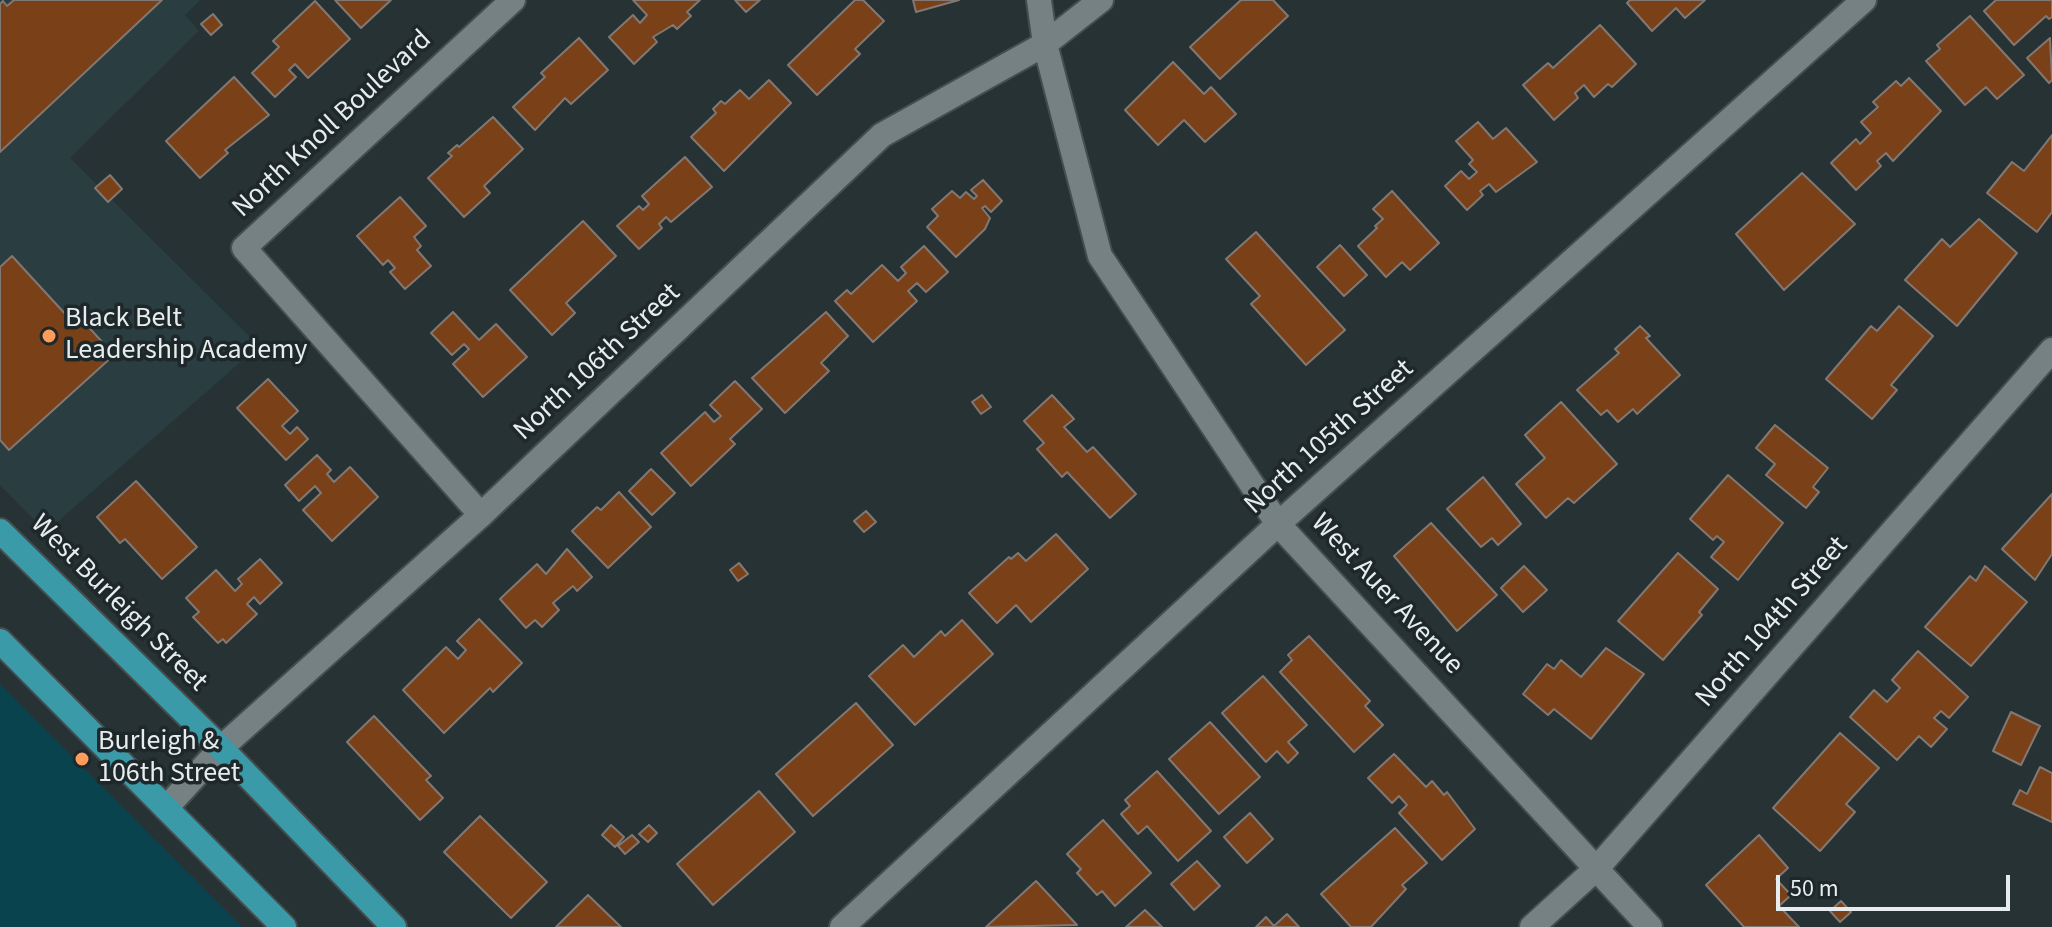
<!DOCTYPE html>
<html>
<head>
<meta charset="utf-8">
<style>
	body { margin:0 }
	#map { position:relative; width:2052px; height:927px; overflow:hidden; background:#273234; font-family:"Source Sans 3",sans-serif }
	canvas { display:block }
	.scale { position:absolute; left:1776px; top:875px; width:234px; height:36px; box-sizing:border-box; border:4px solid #e7edef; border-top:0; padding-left:10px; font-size:24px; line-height:28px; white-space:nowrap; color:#e7edef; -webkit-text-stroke:6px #1e282a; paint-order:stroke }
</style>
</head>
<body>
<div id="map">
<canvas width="2052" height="927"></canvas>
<div class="scale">50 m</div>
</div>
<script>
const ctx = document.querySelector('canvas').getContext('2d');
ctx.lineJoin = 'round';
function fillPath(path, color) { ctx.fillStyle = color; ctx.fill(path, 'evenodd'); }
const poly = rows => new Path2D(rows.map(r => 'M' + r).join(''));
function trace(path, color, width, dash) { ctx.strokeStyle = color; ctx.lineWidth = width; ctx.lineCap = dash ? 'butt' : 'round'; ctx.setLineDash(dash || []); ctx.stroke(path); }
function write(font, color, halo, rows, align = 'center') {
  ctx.font = font + ' "Source Sans 3",sans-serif'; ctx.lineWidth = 7; ctx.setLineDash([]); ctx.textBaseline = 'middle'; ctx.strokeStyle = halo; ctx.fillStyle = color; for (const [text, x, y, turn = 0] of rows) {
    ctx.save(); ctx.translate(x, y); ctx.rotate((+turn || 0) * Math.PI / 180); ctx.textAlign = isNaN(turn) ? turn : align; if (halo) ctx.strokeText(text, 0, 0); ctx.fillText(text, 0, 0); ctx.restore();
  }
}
fillPath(poly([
	[0,0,200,0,185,15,199,31,70,158,259,346,46,532,0,485]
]), '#2a3d41');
fillPath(poly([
	[0,684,242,927,0,927]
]), '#09444e');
const building = poly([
	[14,0,162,0,0,152,0,4,3,1,7,6,14,0],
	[335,0,391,0,361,28,335,0],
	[633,0,700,0,687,12,691,16,677,29,673,25,653,37,657,42,634,64,609,37,633,15,640,23,647,15,633,0],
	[735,0,760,0,746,12,735,0],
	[855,0,863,0,884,21,855,49,860,54,817,95,788,65,855,0],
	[913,0,959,0,916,12,913,0],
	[1241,0,1273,0,1288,16,1220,79,1190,47,1241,0],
	[1630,0,1705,0,1685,18,1676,8,1652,31,1627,3,1630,0],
	[1996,0,2052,0,2052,17,2049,19,2046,16,2014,45,1984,11,1996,0],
	[315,1,350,39,308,78,295,64,289,70,296,77,275,97,252,73,279,47,273,41,315,1],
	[213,14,222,25,211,35,201,24,213,14],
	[1970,16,2024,75,1997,99,1986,87,1965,105,1926,61,1940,49,1937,45,1970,16],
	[1600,25,1636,64,1612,87,1608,84,1594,97,1584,85,1575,93,1578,98,1554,120,1523,85,1548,63,1553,68,1600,25],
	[579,38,608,70,571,104,565,98,535,130,513,107,545,77,541,73,579,38],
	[2050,38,2052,80,2049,83,2027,58,2050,38],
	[1173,62,1204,94,1211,87,1236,114,1205,142,1184,120,1158,145,1125,110,1173,62],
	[234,77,269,115,225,150,228,153,200,178,166,141,234,77],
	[1909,78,1941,111,1893,161,1886,153,1877,161,1881,166,1856,190,1831,163,1856,139,1860,144,1871,133,1861,122,1878,107,1873,102,1896,81,1901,86,1909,78],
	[769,80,791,103,724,171,691,137,716,113,713,109,721,101,725,104,740,90,749,99,769,80],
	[493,117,523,149,484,186,490,193,464,217,428,178,452,156,448,153,457,145,459,147,493,117],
	[1478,122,1493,139,1506,128,1537,162,1496,192,1489,184,1480,191,1483,195,1467,210,1445,186,1461,171,1469,179,1477,172,1469,164,1473,160,1456,141,1478,122],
	[2052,135,2052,212,2037,232,1987,193,2012,162,2024,171,2052,135],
	[685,157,712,187,671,222,666,217,659,224,662,228,639,249,617,226,639,206,643,210,649,204,642,196,685,157],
	[1802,173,1855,224,1784,290,1736,234,1802,173],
	[110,175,122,189,108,202,95,188,110,175],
	[983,180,1002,201,991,212,985,206,982,208,990,218,985,229,956,257,927,227,938,216,932,209,952,191,960,198,966,192,974,199,977,196,971,190,983,180],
	[1392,191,1439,243,1410,270,1402,262,1386,277,1358,246,1377,228,1375,226,1383,219,1373,209,1392,191],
	[400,197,426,226,414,237,421,246,417,250,431,266,405,289,390,272,395,268,388,260,383,265,357,236,400,197],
	[1979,219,2017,253,1957,326,1905,280,1942,239,1950,247,1979,219],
	[583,221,616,256,566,303,575,313,552,335,510,290,583,221],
	[1256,232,1345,330,1306,365,1251,304,1260,296,1226,259,1256,232],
	[1340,245,1367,275,1344,296,1317,267,1340,245],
	[924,246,948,272,926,292,917,283,908,291,917,301,873,342,835,301,847,290,851,294,882,265,898,281,906,273,901,267,924,246],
	[12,256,68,317,74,311,114,355,9,450,0,440,0,267,12,256],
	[1899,306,1933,336,1891,385,1897,390,1872,419,1826,379,1871,326,1877,331,1899,306],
	[453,312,479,340,496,324,527,357,483,397,453,364,469,349,464,344,452,355,431,333,453,312],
	[826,312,848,336,821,363,829,371,785,413,752,378,826,312],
	[1640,326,1650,336,1646,338,1680,375,1637,414,1633,409,1618,422,1607,410,1601,415,1577,390,1619,353,1615,349,1640,326],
	[268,379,298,411,282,426,290,434,297,427,308,439,286,460,237,408,268,379],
	[735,381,762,409,730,439,735,444,691,486,661,453,705,412,714,422,721,416,710,405,735,381],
	[982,395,991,407,981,414,972,402,982,395],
	[1052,395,1074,419,1064,427,1087,452,1093,447,1136,494,1110,518,1067,472,1062,477,1037,449,1044,443,1024,421,1052,395],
	[1561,402,1617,464,1574,503,1568,498,1546,518,1516,484,1545,458,1525,435,1561,402],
	[1775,425,1828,468,1813,487,1819,492,1806,508,1766,475,1775,464,1756,448,1775,425],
	[317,455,331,470,327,474,334,482,350,467,378,497,332,541,303,510,321,493,315,486,299,501,285,485,317,455],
	[651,469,675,493,652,515,629,491,651,469],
	[1728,475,1783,523,1738,580,1711,557,1724,542,1717,536,1713,540,1690,519,1728,475],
	[1483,477,1521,524,1498,545,1492,538,1481,547,1447,509,1483,477],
	[136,481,197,547,162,579,125,539,120,543,97,517,136,481],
	[619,492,651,527,608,568,572,531,597,507,601,510,619,492],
	[2052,494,2052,554,2035,580,2002,549,2052,494],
	[866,511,876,522,864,532,854,521,866,511],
	[1431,523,1497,595,1457,631,1394,556,1431,523],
	[1056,534,1088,569,1031,622,1016,605,997,623,969,593,1009,557,1011,559,1018,553,1026,561,1056,534],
	[567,549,592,577,577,591,573,586,553,603,559,610,542,627,535,620,526,628,500,599,537,564,546,574,567,549],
	[1678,553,1718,589,1699,612,1702,615,1663,660,1618,621,1678,553],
	[260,559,282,583,260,604,254,597,247,604,257,614,226,643,223,639,218,643,193,617,199,612,186,598,216,570,235,591,242,584,238,579,260,559],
	[739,563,748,574,738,581,730,570,739,563],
	[1524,566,1547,590,1523,612,1501,588,1524,566],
	[1985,566,2027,602,1971,666,1925,627,1970,576,1976,581,1985,566],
	[479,619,522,663,493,692,490,688,444,733,403,690,446,647,458,659,466,650,457,641,479,619],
	[962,620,993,654,915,725,869,676,903,645,914,657,941,631,945,636,962,620],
	[1309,636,1370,701,1365,706,1383,725,1354,752,1280,672,1292,660,1288,655,1309,636],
	[1606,648,1644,674,1591,739,1554,709,1548,715,1523,694,1547,664,1554,669,1561,660,1581,677,1606,648],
	[1918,651,1968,697,1949,718,1941,711,1934,718,1947,729,1931,747,1919,736,1897,760,1850,717,1874,690,1887,702,1900,688,1892,680,1918,651],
	[1263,676,1307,725,1288,742,1298,753,1288,763,1277,751,1266,762,1222,713,1263,676],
	[856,703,893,745,813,816,776,774,856,703],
	[2011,712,2040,726,2021,765,1993,751,2011,712],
	[374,716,431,776,426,780,443,798,420,820,347,742,374,716],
	[1210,722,1260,777,1219,814,1169,759,1210,722],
	[1840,733,1879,768,1846,804,1855,812,1820,851,1773,808,1840,733],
	[1394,754,1426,787,1432,781,1444,795,1447,792,1475,829,1442,860,1399,813,1407,805,1399,796,1392,803,1368,778,1394,754],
	[2040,767,2052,773,2052,822,2013,804,2020,790,2027,794,2040,767],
	[1157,771,1211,831,1178,861,1147,826,1138,834,1121,814,1130,806,1125,800,1157,771],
	[759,791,795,832,713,905,677,864,759,791],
	[1250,813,1273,839,1247,863,1224,837,1250,813],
	[480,816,547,882,511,918,444,852,480,816],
	[1103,820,1151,873,1115,906,1102,891,1097,895,1077,873,1081,869,1067,854,1103,820],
	[611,825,624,837,615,847,602,835,611,825],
	[649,825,657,833,648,842,639,834,649,825],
	[1395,828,1427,863,1402,885,1406,889,1371,927,1351,927,1321,894,1395,828],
	[632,835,639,842,625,854,618,846,632,835],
	[1759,835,1788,868,1776,879,1791,895,1779,906,1799,927,1744,927,1706,885,1759,835],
	[1197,861,1220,886,1194,910,1171,884,1197,861],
	[1036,881,1077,925,986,927,1036,881],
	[588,895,621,927,556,927,588,895],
	[1841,901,1851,912,1840,922,1830,911,1841,901],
	[1145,910,1162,927,1126,927,1145,910],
	[1287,914,1299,927,1256,927,1266,917,1274,926,1287,914]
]);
fillPath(building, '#7a4018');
trace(building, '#827873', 2);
const minor = poly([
	[1039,0,1045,44,1100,256,1278,524,1650,927],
	[481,515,244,248,513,0],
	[166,808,221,748,481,515,882,135,1045,44,1101,0],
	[842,927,1278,524,1864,0],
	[1532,927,1598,867,2052,350]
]);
const major = poly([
	[0,531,221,748,394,927],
	[0,641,284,927]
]);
trace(minor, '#444d4f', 28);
trace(major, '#444d4f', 28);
trace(minor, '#758183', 24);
trace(major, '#3a9aa8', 24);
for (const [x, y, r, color] of [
	[49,336,8,"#ff9b5b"],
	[82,759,8,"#ff9b5b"]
]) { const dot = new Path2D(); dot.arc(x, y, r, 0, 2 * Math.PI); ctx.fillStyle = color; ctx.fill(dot); trace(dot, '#1e282a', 3); }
write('28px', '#e7edef', '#1e282a', [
	["North Knoll Boulevard",333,125,-43],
	["North 106th Street",598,363,-43],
	["North 105th Street",1330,438,-42],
	["West Auer Avenue",1386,595,47],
	["West Burleigh Street",118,604,45],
	["North 104th Street",1773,623,-49]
]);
write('28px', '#e7edef', '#1e282a', [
	["Black Belt",65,320],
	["Leadership Academy",65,352],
	["Burleigh &",98,743],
	["106th Street",98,775]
], 'left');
</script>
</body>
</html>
